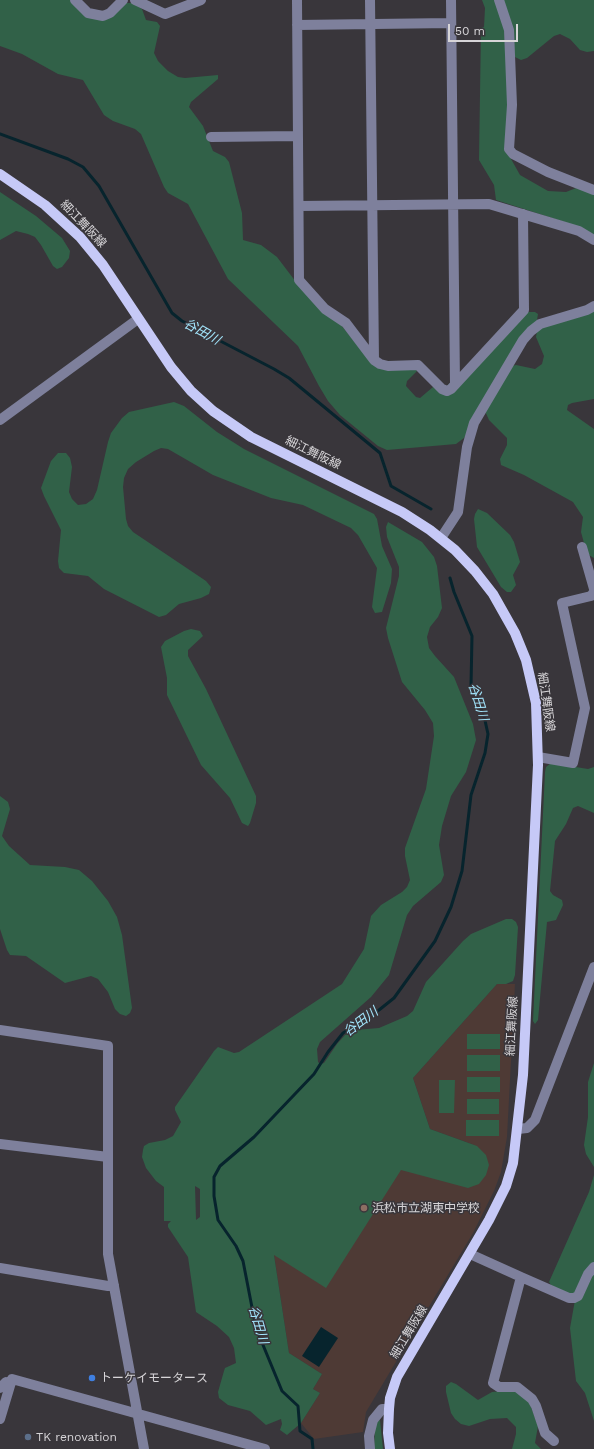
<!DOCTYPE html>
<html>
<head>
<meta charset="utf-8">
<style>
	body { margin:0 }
	#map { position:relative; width:594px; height:1449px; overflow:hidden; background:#39363b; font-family:"Work Sans",sans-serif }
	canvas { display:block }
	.scale { position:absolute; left:448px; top:24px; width:70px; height:18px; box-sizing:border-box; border:2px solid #d7d5d8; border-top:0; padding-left:5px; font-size:12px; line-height:14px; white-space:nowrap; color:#d7d5d8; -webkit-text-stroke:3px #39363b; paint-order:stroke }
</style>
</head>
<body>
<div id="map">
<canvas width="594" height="1449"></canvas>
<div class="scale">50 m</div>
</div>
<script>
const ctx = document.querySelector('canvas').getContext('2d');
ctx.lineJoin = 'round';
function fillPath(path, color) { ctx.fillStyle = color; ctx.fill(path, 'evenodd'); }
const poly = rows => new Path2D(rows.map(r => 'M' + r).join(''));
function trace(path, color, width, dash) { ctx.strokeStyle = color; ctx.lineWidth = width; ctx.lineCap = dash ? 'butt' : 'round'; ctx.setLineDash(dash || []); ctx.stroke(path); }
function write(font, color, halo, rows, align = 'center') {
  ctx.font = font + ' "Work Sans","Noto Sans JP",sans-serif'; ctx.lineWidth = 3; ctx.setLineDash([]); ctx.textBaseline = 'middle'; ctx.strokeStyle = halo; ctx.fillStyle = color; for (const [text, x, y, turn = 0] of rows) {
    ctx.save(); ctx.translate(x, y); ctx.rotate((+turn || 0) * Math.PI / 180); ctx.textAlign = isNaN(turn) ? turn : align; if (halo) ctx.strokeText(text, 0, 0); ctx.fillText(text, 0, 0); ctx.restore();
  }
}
fillPath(poly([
	[497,984,515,984,507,1137,501,1172,494,1191,473,1233,366,1412,363,1432,314,1439,301,1423,320,1393,313,1389,322,1374,289,1353,273,1248,340,1105,477,1146,430,1129,413,1078]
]), '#4e3a35');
fillPath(poly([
	[0,0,71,0,90,17,126,3,133,3,142,9,146,20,157,22,160,26,154,53,158,61,168,71,178,77,185,78,218,75,218,79,191,102,189,107,203,126,213,151,225,157,229,162,242,213,243,240,261,245,277,257,296,282,337,320,371,362,414,368,417,371,407,381,406,386,416,397,420,398,433,387,440,392,528,312,535,312,538,314,537,320,464,438,456,444,387,450,378,446,340,415,328,401,319,386,298,346,228,279,188,204,168,193,164,187,141,134,135,129,113,121,104,115,83,80,58,74,22,54,0,46],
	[482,0,495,0,504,22,509,105,506,150,520,175,548,191,566,192,576,188,594,193,594,235,580,227,496,200,494,185,479,160,481,28,484,27,485,8],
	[503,0,594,0,594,51,587,52,580,50,570,39,560,34,554,36,527,58,521,60,515,57,514,52],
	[0,192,36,216,62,238,70,251,69,258,62,267,57,269,53,266,41,245,35,237,28,234,16,231,0,240],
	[594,310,594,399,572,403,568,405,567,410,594,429,594,558,587,554,581,532,583,517,573,502,524,475,501,465,500,459,507,445,507,438,489,420,485,411,512,366,516,365,535,369,542,364,544,356,536,337,537,331,542,327],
	[174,402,184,406,217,432,244,449,374,514,377,519,382,546,392,569,391,583,382,612,375,613,372,607,377,568,358,535,351,528,303,505,271,498,213,475,168,449,161,448,154,451,136,462,128,469,124,478,123,487,126,519,128,526,133,532,206,581,211,587,209,594,201,598,179,604,166,615,159,617,104,589,88,576,64,573,59,568,58,561,61,530,44,496,41,488,51,461,58,453,66,453,70,458,72,467,69,492,72,499,78,505,86,504,93,499,97,490,108,442,111,433,122,418,129,412],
	[478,509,487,513,510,535,514,542,520,562,513,575,516,585,511,592,507,592,501,587,477,547,474,519,475,514],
	[388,522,422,542,434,557,437,566,442,608,438,617,430,627,427,637,429,648,435,656,454,677,473,724,476,740,466,772,451,796,442,826,439,845,444,875,441,882,413,906,407,915,389,975,371,997,320,1042,317,1049,318,1062,320,1064,324,1063,337,1044,345,1035,355,1030,379,1028,407,1016,413,1011,426,982,463,941,471,934,506,919,512,919,516,922,518,927,515,975,513,981,506,984,497,984,413,1078,430,1129,477,1146,486,1155,489,1165,486,1175,479,1184,468,1188,401,1170,326,1288,274,1255,289,1353,322,1374,313,1389,320,1393,301,1423,287,1435,280,1430,282,1424,281,1419,266,1425,250,1411,228,1405,219,1398,218,1392,224,1371,225,1368,236,1363,234,1348,229,1337,217,1326,196,1312,188,1257,168,1227,168,1224,171,1221,164,1221,164,1187,156,1181,146,1168,142,1157,143,1150,144,1146,149,1143,165,1140,173,1136,181,1122,175,1110,175,1107,214,1051,218,1047,234,1053,239,1052,342,984,364,949,371,916,381,905,402,892,407,887,410,880,405,856,405,848,426,789,434,736,433,723,425,710,402,682,388,638,386,628,399,576,399,567,387,537,386,527],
	[195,1186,200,1189,200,1217,196,1220],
	[191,629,200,631,203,636,188,650,188,656,206,689,256,796,256,803,250,823,248,826,242,823,230,798,201,765,167,695,167,678,161,647,165,641,184,631],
	[551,763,588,769,594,767,594,813,578,806,573,808,566,824,555,841,550,891,553,895,562,900,563,905,556,920,547,922,538,1020,535,1024,533,1021,545,772,546,767],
	[0,796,8,802,10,809,2,836,9,846,30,865,65,867,79,870,92,881,108,901,117,917,122,935,132,1008,130,1013,126,1016,120,1014,115,1009,108,992,98,979,91,976,65,983,26,956,10,955,7,950,0,929],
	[467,1034,500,1034,500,1049,467,1049],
	[467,1055,500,1055,500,1071,467,1071],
	[594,1063,594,1167,586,1154,584,1145,588,1117,588,1082],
	[467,1077,500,1077,500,1092,467,1092],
	[439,1080,455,1080,454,1113,439,1113],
	[467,1099,499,1099,499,1114,467,1114],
	[466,1120,499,1120,499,1136,466,1136],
	[594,1175,594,1421,585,1393,576,1381,570,1328,575,1300,551,1285,549,1282,589,1192],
	[451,1382,456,1384,478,1400,492,1392,513,1390,529,1401,538,1426,535,1443,541,1449,512,1449,516,1434,516,1427,507,1418,490,1419,469,1426,461,1424,455,1419,451,1413,446,1392,446,1386],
	[380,1420,383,1449,374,1449,375,1429,377,1422]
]), '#316148');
fillPath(poly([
	[321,1327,338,1338,319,1367,302,1356]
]), '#07242d');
trace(poly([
	[0,134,68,159,83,167,99,186,172,313,182,321,274,369,289,378,380,453,391,486,431,509],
	[313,1449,312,1439,300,1431,298,1406,282,1391,256,1328,243,1261,236,1246,218,1220,214,1196,214,1177,220,1166,254,1137,314,1074,328,1052,343,1033,379,1010,394,998,435,941,451,907,462,871,471,795,485,753,488,734,484,716,471,686,472,636,454,592,450,578]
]), '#07242d', 3);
trace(poly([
	[75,0,88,13,103,16,110,13,123,0],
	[135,0,165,14,201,0],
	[297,0,299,280,325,309,346,323,374,360,380,364,388,366,418,365,442,389,447,391,451,389,524,310,523,214],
	[370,0,374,360],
	[451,0,455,384],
	[499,0,509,30,512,105,509,149,513,154,548,172,594,190],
	[297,25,451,23],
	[211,137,298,136],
	[299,206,489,204,579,231,594,240],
	[0,420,138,319],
	[441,538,458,512,467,447,474,423,523,340,531,331,540,324,587,310,594,306],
	[582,547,594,589],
	[538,757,573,763,585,708,562,603,591,596,594,592],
	[0,1030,108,1046,108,1254,144,1449],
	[518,1129,527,1128,535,1120,594,967],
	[0,1144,108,1157],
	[470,1254,521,1277,493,1383,499,1387,517,1387,532,1399,536,1406,545,1433,554,1441],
	[0,1268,108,1286,114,1285],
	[521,1277,569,1298,574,1298,578,1296,588,1274,594,1267],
	[0,1388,6,1382,10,1384],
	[0,1419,12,1379,265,1449],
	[370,1449,369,1436,373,1420,382,1409,389,1409]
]), '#7e809c', 10);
trace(poly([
	[0,174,45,205,80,237,103,265,171,367,191,391,213,411,251,437,402,512,430,530,455,550,475,571,493,594,515,633,526,660,536,703,538,765,523,1075,513,1163,506,1186,489,1220,397,1377,390,1398,389,1409,388,1433,390,1449]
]), '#c6c9f7', 10);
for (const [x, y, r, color] of [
	[364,1208,4,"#8d6e63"],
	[92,1378,4,"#3f7fe0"],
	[28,1437,4,"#5c6f8a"]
]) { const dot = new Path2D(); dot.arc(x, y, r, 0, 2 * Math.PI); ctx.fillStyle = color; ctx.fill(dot); trace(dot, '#39363b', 1.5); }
write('12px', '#d7d5d8', '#39363b', [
	["細江舞阪線",83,224,46],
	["細江舞阪線",313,453,26],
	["細江舞阪線",546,702,82],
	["細江舞阪線",512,1026,-87],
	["細江舞阪線",409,1332,-59]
]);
write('12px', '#d7d5d8', '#39363b', [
	["浜松市立湖東中学校",372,1208],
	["トーケイモータース",100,1378],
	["TK renovation",36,1437]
], 'left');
write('italic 13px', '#a2e5fc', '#39363b', [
	["谷田川",202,332,29],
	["谷田川",478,702,73],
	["谷田川",361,1022,-37],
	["谷田川",258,1325,74]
]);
</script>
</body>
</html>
